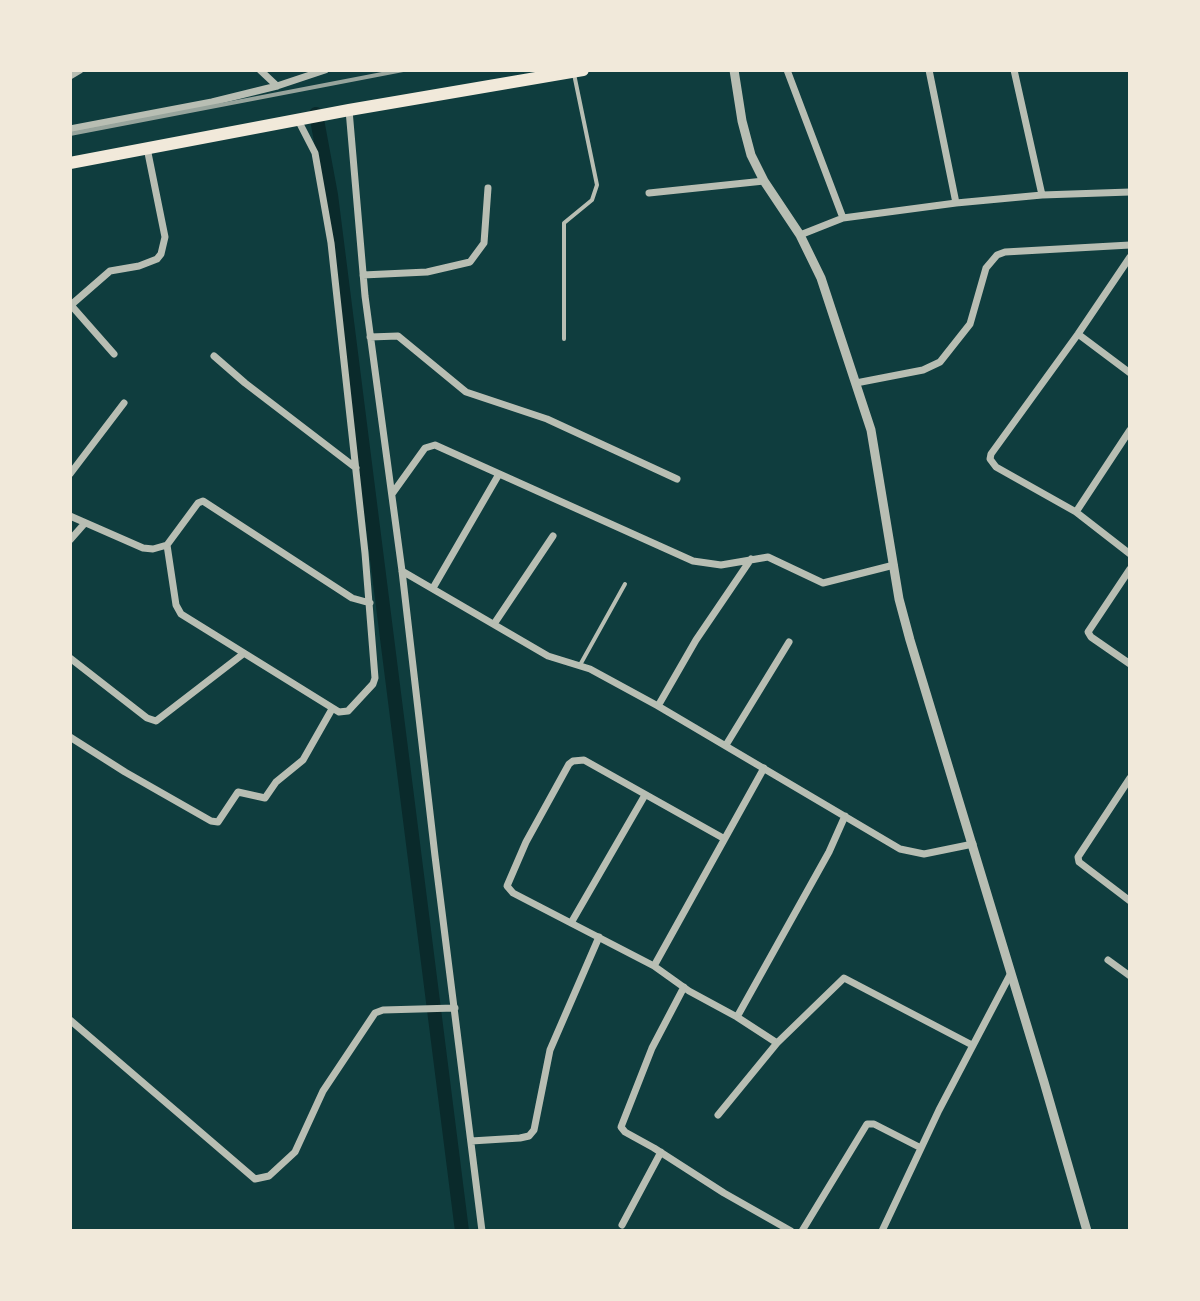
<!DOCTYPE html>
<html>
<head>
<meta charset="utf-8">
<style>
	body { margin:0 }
	#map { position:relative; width:1200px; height:1301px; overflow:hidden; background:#0f3d3e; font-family:Manrope,sans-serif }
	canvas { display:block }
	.frame { position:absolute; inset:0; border:72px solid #f1e9da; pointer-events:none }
</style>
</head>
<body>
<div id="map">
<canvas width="1200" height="1301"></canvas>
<div class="frame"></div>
</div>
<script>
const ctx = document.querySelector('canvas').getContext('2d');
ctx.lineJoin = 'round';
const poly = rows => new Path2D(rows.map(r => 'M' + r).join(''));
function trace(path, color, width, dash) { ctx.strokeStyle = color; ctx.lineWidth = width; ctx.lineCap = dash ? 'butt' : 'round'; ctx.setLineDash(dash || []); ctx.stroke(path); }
trace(poly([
	[316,114,331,195,462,1231]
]), '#0a2a2b', 14);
trace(poly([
	[564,339,564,223,592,200,597,185,574,74],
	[580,665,625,584]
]), '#b8beb3', 4);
trace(poly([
	[260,70,277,86],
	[787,70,843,218],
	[929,70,956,203],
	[1014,70,1042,195],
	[70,76,80,70],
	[349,110,365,296,402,571,435,856,482,1231],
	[70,129,212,102,277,86,325,70],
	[649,193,764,181],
	[800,235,843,218,956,203,1042,195,1130,192],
	[1130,257,1078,334,991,454,990,459,996,467,1076,512,1130,554],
	[363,275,427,272,470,262,484,243,488,188],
	[70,304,114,354],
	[71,305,110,271,139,266,157,259,161,254,165,237,147,148],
	[1078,334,1130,373],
	[370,337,398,336,466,392,547,419,677,479],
	[214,356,245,383,356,468],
	[856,383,923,370,940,362,970,324,986,268,997,255,1005,252,1130,245],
	[70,474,124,403],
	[392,494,425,448,435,445,693,561,721,565,768,557,823,583,894,565],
	[1076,512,1130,430],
	[70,516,143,548,153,549,167,545,198,503,203,501,352,598,370,603],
	[70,540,85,523],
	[167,545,176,605,181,614,339,712,348,711,373,684,375,678,365,553,331,243,315,153,298,120],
	[1130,569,1088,632,1091,637,1130,664],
	[402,571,548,656,590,669,658,706,900,849,924,854,973,844],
	[433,588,499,474],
	[494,624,553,536],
	[70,658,147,718,156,721,243,654],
	[658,706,696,640,751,559],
	[70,737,125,772,211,821,218,822,238,792,265,798,276,782,303,760,332,709],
	[726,745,789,642],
	[1130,778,1078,857,1079,862,1130,901],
	[723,838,584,760,573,761,569,764,526,842,507,886,513,893,654,966,689,991,737,1017,777,1043],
	[571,923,645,795],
	[1108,960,1130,976],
	[654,966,764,768],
	[684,987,652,1048,621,1127,625,1132,654,1148,724,1193,791,1231],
	[737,1017,829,852,845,816],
	[70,1020,255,1179,269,1176,295,1152,323,1091,375,1013,383,1010,455,1008],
	[718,1115,777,1043,844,978,972,1045],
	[471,1141,520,1138,529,1136,534,1130,550,1050,599,937],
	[622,1225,661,1152],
	[802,1231,867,1124,874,1124,921,1148],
	[882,1231,939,1110,1011,973]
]), '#b8beb3', 7);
trace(poly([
	[734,70,742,121,751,155,764,181,800,235,821,278,871,430,899,599,910,640,1044,1082,1087,1231]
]), '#b8beb3', 9);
trace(poly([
	[70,163,349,110,583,70]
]), '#f1e9da', 12);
trace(poly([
	[70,134,403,70]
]), '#97a49c', 4);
</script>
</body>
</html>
